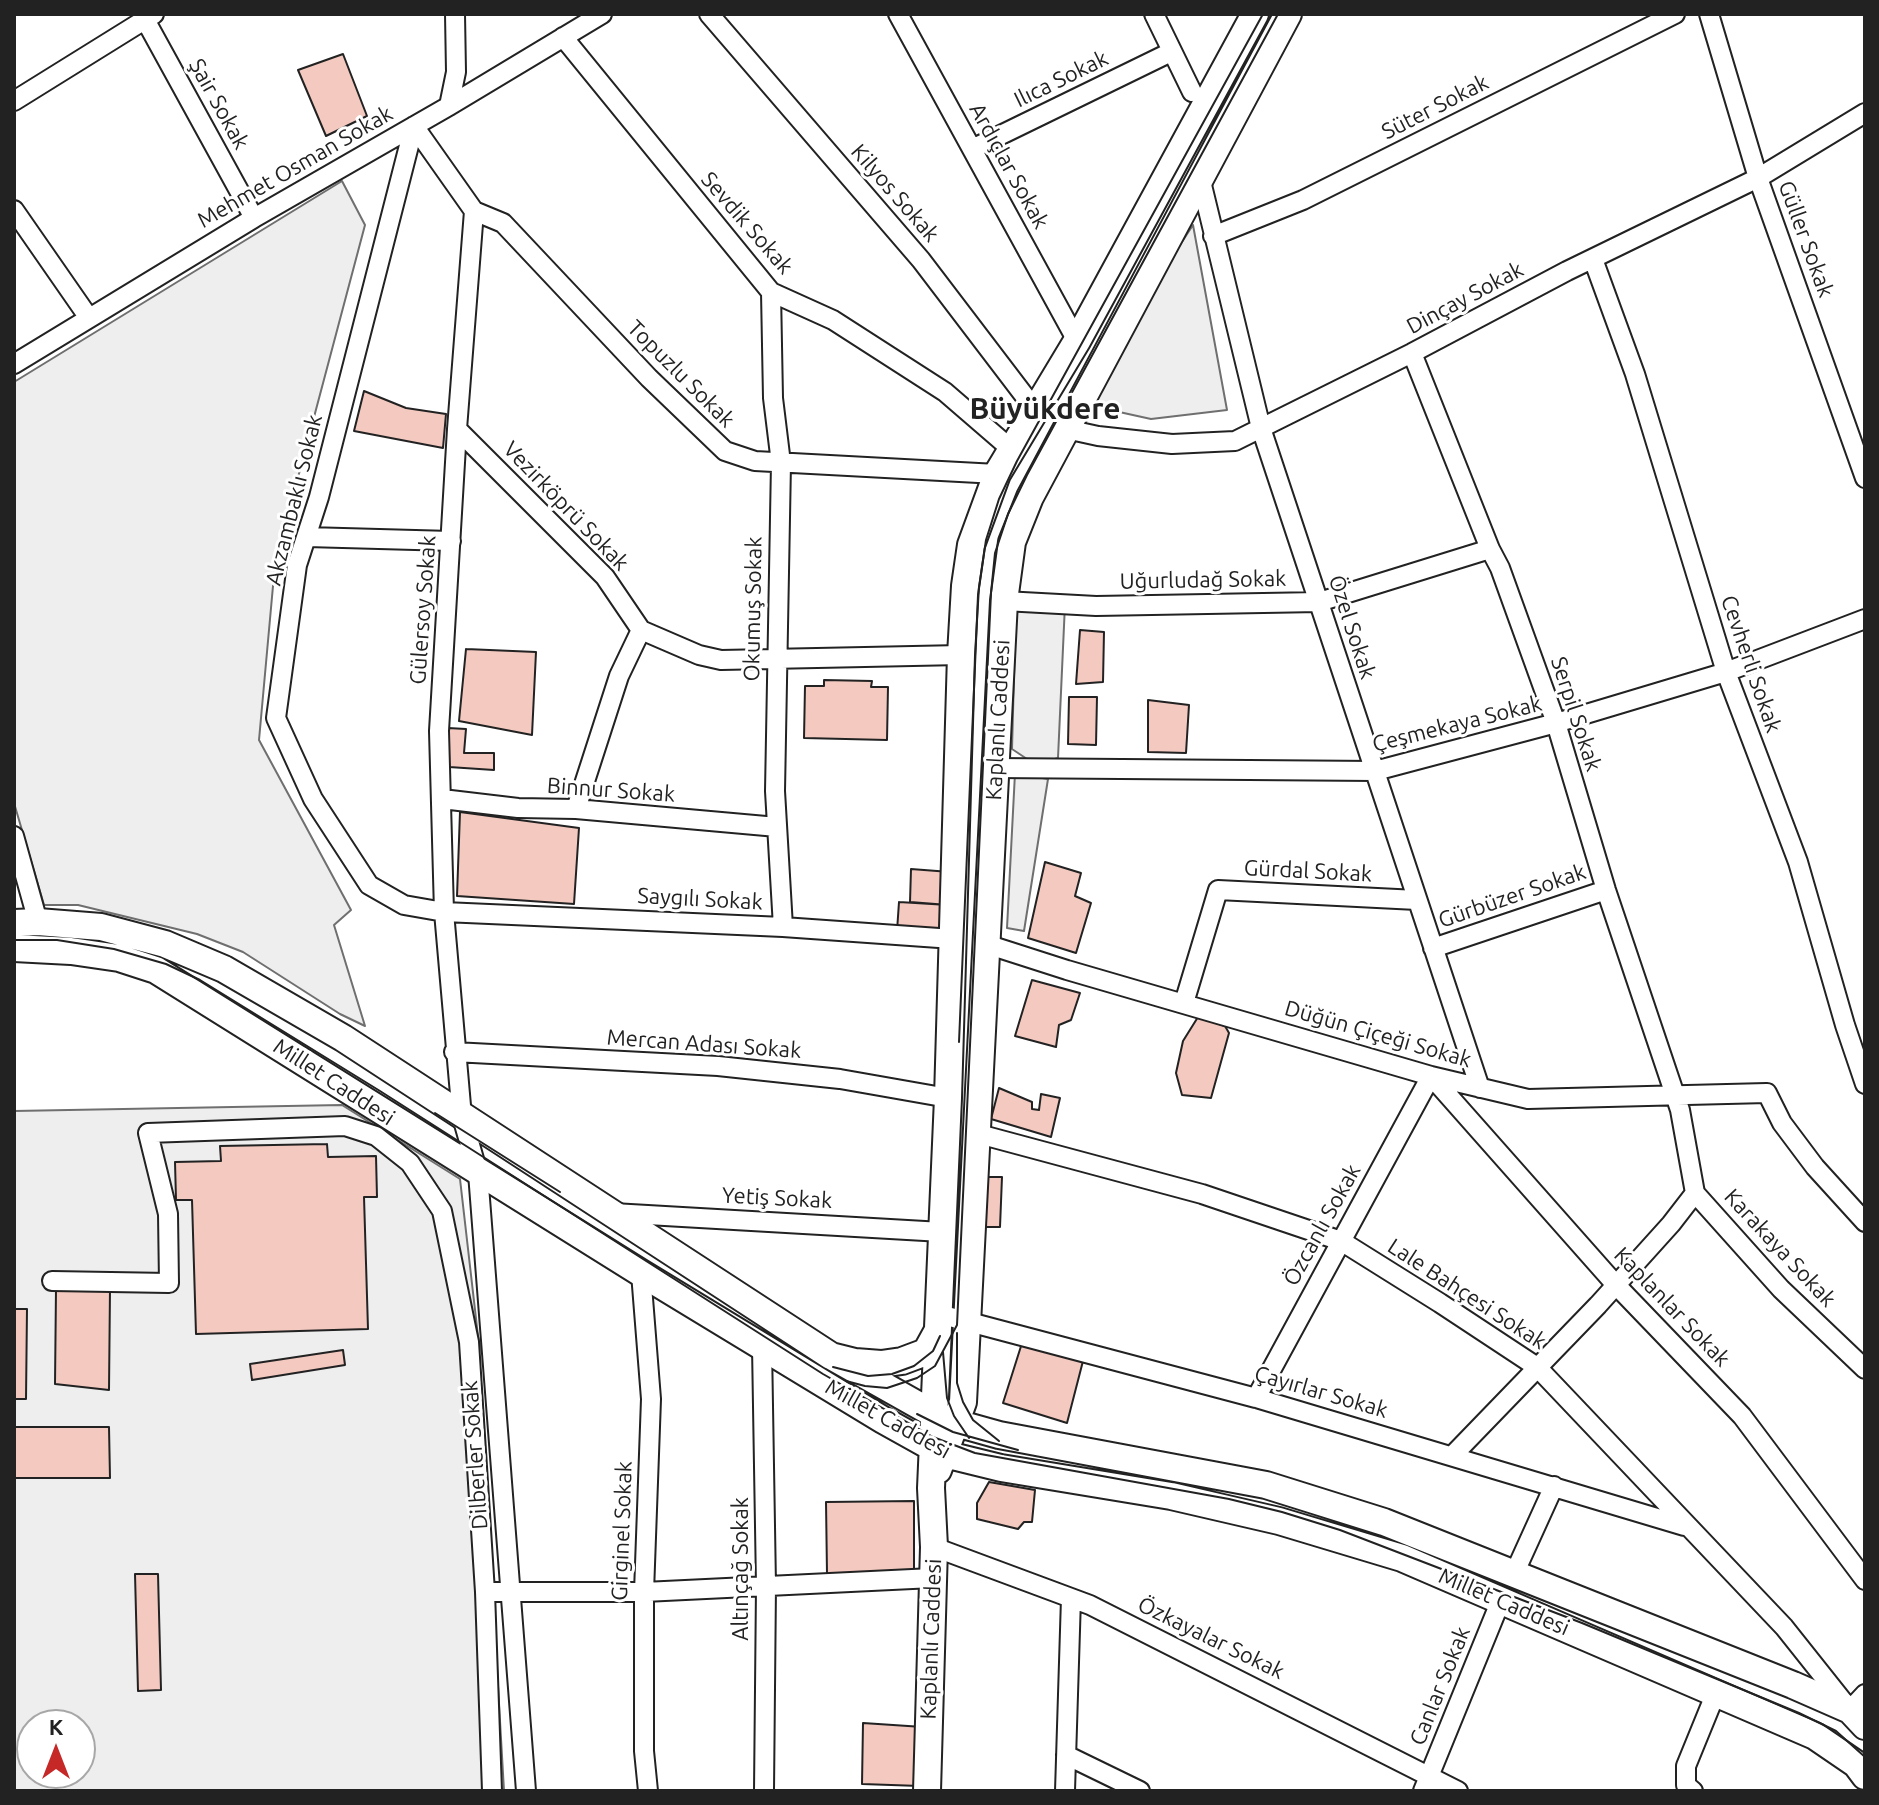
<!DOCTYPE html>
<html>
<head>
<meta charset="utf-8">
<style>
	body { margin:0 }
	#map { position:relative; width:1879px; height:1805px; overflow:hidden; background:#fff; font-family:Ubuntu,sans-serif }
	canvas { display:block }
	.frame { position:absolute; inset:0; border:16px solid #222; pointer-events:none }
	.north { position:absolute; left:16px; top:1709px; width:80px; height:80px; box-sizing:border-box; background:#fff; border:2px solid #a7a7a7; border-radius:50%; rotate:0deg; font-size:22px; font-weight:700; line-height:32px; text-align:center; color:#222 }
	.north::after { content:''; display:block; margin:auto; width:28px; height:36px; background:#c62828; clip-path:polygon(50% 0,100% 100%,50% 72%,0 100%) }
</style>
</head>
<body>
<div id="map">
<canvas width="1879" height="1805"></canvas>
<div class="frame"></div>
<div class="north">K</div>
</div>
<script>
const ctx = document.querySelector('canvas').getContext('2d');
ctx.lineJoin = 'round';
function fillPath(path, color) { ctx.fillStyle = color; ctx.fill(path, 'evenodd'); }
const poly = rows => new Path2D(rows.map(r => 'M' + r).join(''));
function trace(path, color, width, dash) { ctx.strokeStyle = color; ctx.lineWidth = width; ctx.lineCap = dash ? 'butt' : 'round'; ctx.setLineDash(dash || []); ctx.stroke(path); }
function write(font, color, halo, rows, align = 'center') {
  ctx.font = font + ' Ubuntu,sans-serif'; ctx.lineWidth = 6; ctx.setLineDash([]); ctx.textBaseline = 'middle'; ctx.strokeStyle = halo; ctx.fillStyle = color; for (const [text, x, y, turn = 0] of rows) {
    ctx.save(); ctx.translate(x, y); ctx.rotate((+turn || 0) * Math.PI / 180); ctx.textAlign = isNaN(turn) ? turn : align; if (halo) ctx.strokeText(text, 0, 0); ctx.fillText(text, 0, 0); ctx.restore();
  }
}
const green = poly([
	[342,181,365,225,275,564,259,740,351,910,334,925,365,1026,340,1014,243,952,197,934,78,905,44,905,14,803,14,382,342,181],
	[1193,225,1227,410,1151,419,1092,406,1159,277,1193,225],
	[1016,602,1065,604,1058,758,1036,765,1012,749,1016,602],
	[1015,773,1048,779,1024,931,1007,928,1015,773],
	[342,1105,460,1179,478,1336,504,1791,14,1791,14,1111,342,1105],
	[32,1725,80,1725,80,1773,32,1773,32,1725]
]);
fillPath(green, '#eee');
trace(green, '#6f6f6f', 2);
const building = poly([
	[343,54,367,116,326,136,298,70,343,54],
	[364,391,406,408,446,414,443,448,354,431,364,391],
	[1080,630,1104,632,1103,682,1076,684,1080,630],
	[466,649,536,652,532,735,459,721,466,649],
	[824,680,872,681,871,687,888,687,887,740,804,738,805,686,824,686,824,680],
	[1069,697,1097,697,1096,745,1068,744,1069,697],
	[1148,700,1189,705,1186,753,1148,752,1148,700],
	[448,728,466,729,464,753,494,753,494,770,449,767,448,728],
	[460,812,579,828,574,904,457,896,460,812],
	[1045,862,1081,873,1075,896,1091,903,1076,953,1028,938,1045,862],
	[911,869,950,872,948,905,910,902,911,869],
	[899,902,948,905,947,934,897,931,899,902],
	[1032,980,1080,993,1071,1020,1059,1025,1056,1047,1015,1036,1032,980],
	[1198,1017,1225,1026,1229,1033,1211,1098,1182,1095,1176,1073,1183,1041,1198,1017],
	[999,1088,1032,1102,1032,1109,1039,1110,1041,1094,1060,1098,1051,1137,991,1119,999,1088],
	[327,1144,328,1157,376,1156,377,1197,364,1197,368,1329,196,1334,192,1200,176,1200,175,1162,221,1161,220,1146,327,1144],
	[984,1177,1002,1177,1000,1227,982,1227,984,1177],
	[56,1289,110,1289,109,1390,55,1384,56,1289],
	[14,1309,27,1309,26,1399,14,1399,14,1309],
	[1022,1343,1083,1361,1067,1423,1003,1403,1022,1343],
	[343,1350,345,1365,252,1380,250,1364,343,1350],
	[14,1427,109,1427,110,1478,14,1478,14,1427],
	[989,1482,1035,1490,1032,1522,1024,1522,1018,1529,977,1519,977,1503,989,1482],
	[914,1501,914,1573,827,1574,826,1502,914,1501],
	[135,1574,158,1574,161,1690,138,1691,135,1574],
	[863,1723,923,1727,920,1786,862,1784,863,1723]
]);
fillPath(building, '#f3c9c0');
trace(building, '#222', 2);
const street = poly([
	[142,14,254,218],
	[709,14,921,260,1036,411],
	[898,14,1077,341],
	[1154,14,1192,92],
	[1709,14,1758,178,1865,478],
	[563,37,771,292,833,320,945,392,1011,449],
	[14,101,154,14],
	[449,106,456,72,455,14],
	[414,126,474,211,457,429,439,731,444,912,462,1117,478,1173,526,1791],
	[414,126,319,497,297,565,276,718,313,799,369,885,404,905,444,912,783,927,953,939],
	[972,149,1171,52],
	[1200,177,1261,428,1480,1088],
	[14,210,89,318],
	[474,211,503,223,649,378,725,451,755,461,997,474],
	[1213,236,1303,200,1675,14],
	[1593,259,1635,374,1726,672,1798,862,1845,1025,1865,1084],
	[771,292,773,398,781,463,775,791,783,927],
	[1412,353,1490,549,1500,568,1556,723,1606,890,1680,1110,1695,1193,1671,1224,1598,1305,1453,1455],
	[14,364,254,218,449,106,602,14],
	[457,429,605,577,641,630,699,655,721,660,961,655],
	[1066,429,1098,436,1172,444,1235,441,1412,353,1567,271,1758,178,1865,113],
	[307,537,451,541],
	[1004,601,1096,606,1319,602,1490,549],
	[995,768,1375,771,1556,723,1726,672,1865,619],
	[442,799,518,808,576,809,777,827],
	[576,809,619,676,641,630],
	[14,836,38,922],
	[986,944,1067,970,1431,1076,1528,1099,1767,1093,1782,1123,1815,1167,1865,1222],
	[1433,948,1606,890],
	[1184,1003,1218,890,1417,900],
	[454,1052,718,1066,840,1079,948,1098],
	[1431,1076,1616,1285,1742,1416,1865,1580],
	[975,1133,1202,1194,1341,1241,1440,1303,1537,1367,1784,1627,1850,1710,1865,1694],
	[1695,1193,1781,1289,1865,1369],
	[613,1213,942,1232],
	[641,1273,651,1399,644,1592,644,1751,648,1791],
	[52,1281,169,1283,168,1214,148,1133,345,1126,376,1136,410,1163,442,1211,469,1342,485,1592],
	[939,1314,1256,1398,1684,1526],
	[762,1346,766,1586,764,1791],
	[1256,1398,1431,1076],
	[934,1547,1090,1605,1458,1791],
	[1514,1574,1554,1486],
	[1066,1755,1140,1791],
	[492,1791,485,1592,644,1592,933,1578],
	[1065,1791,1071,1598],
	[1423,1791,1501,1600],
	[1693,1791,1686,1785,1686,1766,1715,1695]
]);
const secondary = poly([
	[14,923,38,922,101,927,165,944,224,969,343,1038,831,1356,855,1362,881,1364,902,1361,926,1352,937,1332],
	[14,948,71,951,119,958,156,970,641,1273,883,1420,944,1454,1001,1468,1171,1496,1279,1521,1402,1558,1815,1736,1856,1764,1865,1776],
	[831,1356,934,1414,956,1423,999,1435,1266,1485,1384,1522,1793,1685,1850,1710,1865,1726],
	[938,1470,963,1402,1004,601,1012,542,1030,497,1288,14],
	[927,1791,934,1547,931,1488,948,1098,961,655,965,586,971,545,997,474,1077,341,1255,14]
]);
trace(street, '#222', 22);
trace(secondary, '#222', 30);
trace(street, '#fff', 18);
trace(secondary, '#fff', 26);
trace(poly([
	[14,940,57,940,114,949,166,964,200,980,380,1091,823,1374,933,1437,975,1453,1229,1499,1282,1512,1340,1530,1582,1623,1799,1713,1836,1731,1865,1757],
	[959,1042,978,595,986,540,999,499,1017,461,1263,14],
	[435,1113,560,1192],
	[957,1333,957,1383,963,1402,973,1420,999,1441],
	[943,1352,947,1398,954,1416,969,1438],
	[833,1367,868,1376,892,1374,914,1366,933,1351,940,1336],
	[846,1381,865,1386,887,1388,917,1378,935,1366,957,1325,991,593,995,553,1008,514,1027,475,1278,14],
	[917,1414,953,1432,1018,1450]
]), '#222', 2);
write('22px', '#222', '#fff', [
	["Ilıca Sokak",1061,79,-26],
	["Şair Sokak",219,104,61],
	["Süter Sokak",1435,107,-27],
	["Ardıçlar Sokak",1009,166,61],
	["Mehmet Osman Sokak",295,167,-30],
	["Kilyos Sokak",895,193,49],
	["Sevdik Sokak",747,223,49],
	["Güller Sokak",1806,239,70],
	["Dinçay Sokak",1465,298,-28],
	["Topuzlu Sokak",681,374,45],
	["Akzambaklı Sokak",294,500,-76],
	["Vezirköprü Sokak",566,506,46],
	["Uğurludağ Sokak",1203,580,-1],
	["Okumuş Sokak",753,609,-89],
	["Gülersoy Sokak",423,610,-86],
	["Özel Sokak",1352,627,72],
	["Cevherli Sokak",1751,664,71],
	["Serpil Sokak",1576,714,72],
	["Kaplanlı Caddesi",998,720,-87],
	["Çeşmekaya Sokak",1457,724,-14],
	["Binnur Sokak",611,790,4],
	["Gürdal Sokak",1308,871,3],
	["Gürbüzer Sokak",1512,896,-19],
	["Saygılı Sokak",700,899,3],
	["Düğün Çiçeği Sokak",1378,1034,16],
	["Mercan Adası Sokak",704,1044,4],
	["Millet Caddesi",334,1082,33],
	["Yetiş Sokak",777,1198,3],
	["Özcanlı Sokak",1322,1225,-61],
	["Karakaya Sokak",1780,1248,47],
	["Lale Bahçesi Sokak",1467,1294,33],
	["Kaplanlar Sokak",1672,1307,46],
	["Çayırlar Sokak",1321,1392,16],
	["Millet Caddesi",888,1419,29],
	["Dilberler Sokak",475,1455,-94],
	["Girginel Sokak",622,1531,-88],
	["Altınçağ Sokak",741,1569,-90],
	["Millet Caddesi",1504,1602,23],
	["Özkayalar Sokak",1211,1638,26],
	["Kaplanlı Caddesi",931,1639,-88],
	["Canlar Sokak",1440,1686,-68]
]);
write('bold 30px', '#222', '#fff', [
	["Büyükdere",1045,409]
]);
</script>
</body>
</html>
